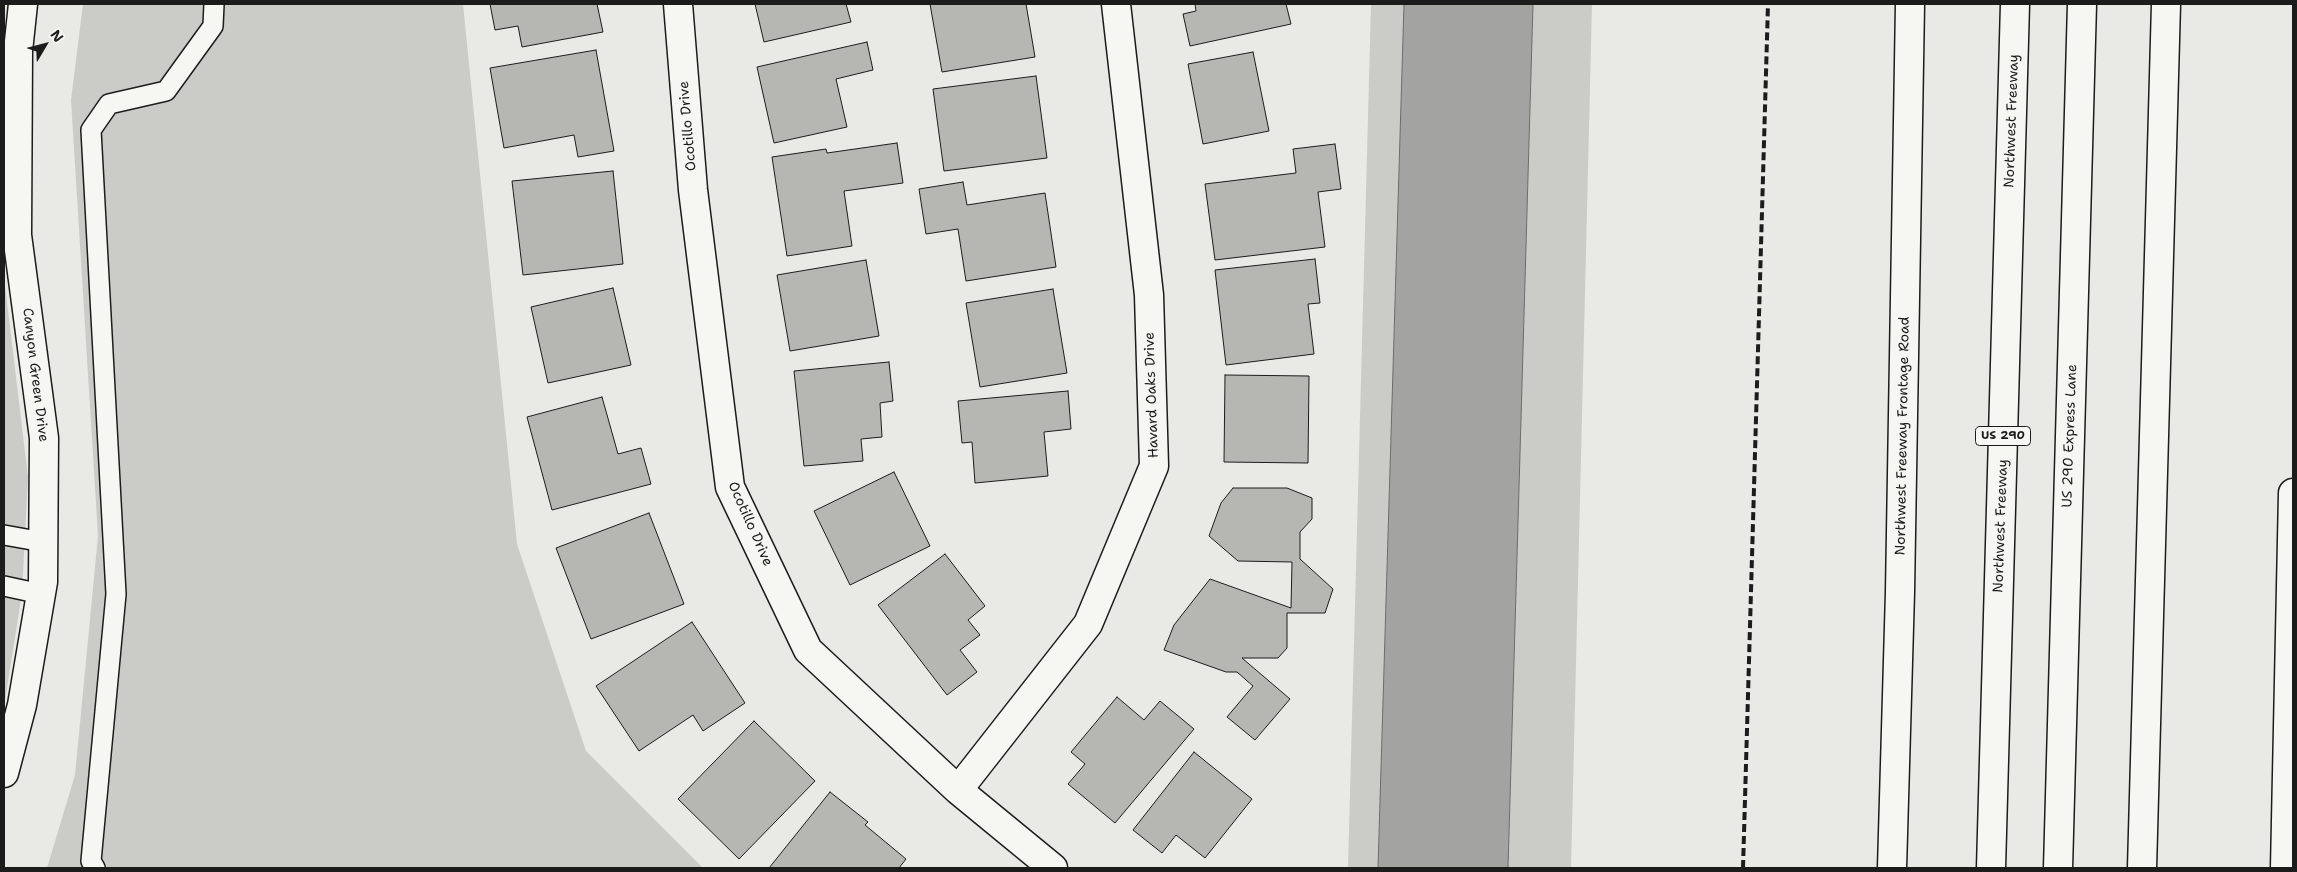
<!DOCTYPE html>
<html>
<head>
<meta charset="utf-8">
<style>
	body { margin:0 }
	#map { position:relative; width:2297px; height:872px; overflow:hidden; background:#e9e9e5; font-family:"Shantell Sans",sans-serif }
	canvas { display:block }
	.frame { position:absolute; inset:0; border:5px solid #1c1c1c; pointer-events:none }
	.north { position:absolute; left:20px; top:20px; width:50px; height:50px; -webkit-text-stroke:4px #f6f6f2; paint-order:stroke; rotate:53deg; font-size:14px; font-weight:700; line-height:20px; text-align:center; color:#1c1c1c }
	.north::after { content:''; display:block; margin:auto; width:18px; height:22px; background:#1c1c1c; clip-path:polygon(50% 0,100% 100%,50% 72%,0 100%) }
</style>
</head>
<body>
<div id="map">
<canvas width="2297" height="872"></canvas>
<div class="frame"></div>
<div class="north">N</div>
</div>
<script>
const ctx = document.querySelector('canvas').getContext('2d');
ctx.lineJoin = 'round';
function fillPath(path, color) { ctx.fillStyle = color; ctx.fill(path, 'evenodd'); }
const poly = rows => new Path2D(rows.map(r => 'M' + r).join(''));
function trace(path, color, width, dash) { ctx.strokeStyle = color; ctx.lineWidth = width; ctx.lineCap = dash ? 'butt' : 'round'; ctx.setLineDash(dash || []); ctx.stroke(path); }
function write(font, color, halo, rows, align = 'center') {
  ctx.font = font + ' "Shantell Sans",sans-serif'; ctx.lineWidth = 5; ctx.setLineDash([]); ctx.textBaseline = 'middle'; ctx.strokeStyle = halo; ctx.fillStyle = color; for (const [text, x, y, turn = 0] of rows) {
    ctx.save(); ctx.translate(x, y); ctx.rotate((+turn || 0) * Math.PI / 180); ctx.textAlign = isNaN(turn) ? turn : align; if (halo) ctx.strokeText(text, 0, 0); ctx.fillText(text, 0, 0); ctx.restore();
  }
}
fillPath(poly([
	[83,4,463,4,517,544,586,751,703,868,47,868,75,775,98,536,71,100],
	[1371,4,1592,4,1571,868,1348,868],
	[4,277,28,477,22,593,4,707]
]), '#cbcbc7');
const water = poly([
	[1404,4,1533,4,1508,868,1378,868,1404,4]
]);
fillPath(water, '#a3a3a1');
trace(water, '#6d6d6c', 1);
const building = poly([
	[490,4,597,4,603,32,522,47,518,26,495,30,490,4],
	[755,4,846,4,851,22,764,42,755,4],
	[930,4,1026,4,1035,57,942,72,930,4],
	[1195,4,1286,4,1291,24,1190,46,1183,14,1196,11,1195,4],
	[867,42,873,70,836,79,847,127,774,143,757,67,867,42],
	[596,50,614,151,578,157,574,135,504,148,490,68,596,50],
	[1253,52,1269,131,1203,144,1188,64,1253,52],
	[1036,76,1047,158,944,171,933,89,1036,76],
	[897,143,903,183,844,191,852,246,787,256,772,157,826,149,827,153,897,143],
	[1335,144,1341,189,1318,192,1325,247,1215,260,1205,184,1296,173,1293,149,1335,144],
	[613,171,623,264,523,275,512,181,613,171],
	[963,182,967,205,1045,193,1056,267,966,281,958,229,926,234,919,189,963,182],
	[1315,259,1320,303,1308,304,1314,354,1226,365,1215,270,1315,259],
	[866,260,879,336,790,351,777,275,866,260],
	[613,288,631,365,548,383,531,307,613,288],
	[1053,289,1067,373,980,387,966,303,1053,289],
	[889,362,893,401,880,403,882,437,861,439,863,461,804,466,794,371,889,362],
	[1225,375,1309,376,1308,463,1224,462,1225,375],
	[1068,391,1071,429,1044,432,1048,476,975,483,972,442,962,443,958,401,1068,391],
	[602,397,618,454,641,448,651,484,552,510,527,417,602,397],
	[894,472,930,546,850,585,814,511,894,472],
	[1233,488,1287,488,1312,498,1312,519,1300,532,1300,559,1333,589,1325,613,1287,613,1287,648,1278,658,1242,658,1290,699,1255,740,1227,717,1253,686,1237,672,1226,672,1164,650,1174,625,1210,579,1291,608,1292,562,1238,561,1209,536,1221,503,1233,488],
	[649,513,684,604,591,639,556,548,649,513],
	[945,554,985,606,968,620,980,635,960,650,977,672,947,695,878,605,945,554],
	[692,622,745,703,703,731,693,715,639,751,596,686,692,622],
	[1117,697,1144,720,1160,701,1194,729,1115,823,1068,784,1085,764,1071,752,1117,697],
	[754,721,815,781,739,859,678,799,754,721],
	[1194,752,1252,799,1205,858,1176,835,1162,853,1133,830,1194,752],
	[830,792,868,822,865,825,906,859,899,868,769,868,830,792]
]);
fillPath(building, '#b6b6b3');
trace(building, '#1c1c1c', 1);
const service = poly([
	[4,535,43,542],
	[4,586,41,594],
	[95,868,91,861,116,594,91,130,109,104,166,91,213,26,214,4]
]);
const minor = poly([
	[678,4,693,190,730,487,808,650,958,790,1053,868],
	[4,773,22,705,43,582,44,438,17,235,18,51,23,4],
	[958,790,1088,624,1154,466,1149,295,1116,4]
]);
const secondary = poly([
	[1892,868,1900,592,1910,4],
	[2285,868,2293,493]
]);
const motorway = poly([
	[1991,868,2015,4],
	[2058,868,2082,4],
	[2142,868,2166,4]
]);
trace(service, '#1c1c1c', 22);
trace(minor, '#1c1c1c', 31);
trace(secondary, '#1c1c1c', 31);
trace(motorway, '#1c1c1c', 31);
trace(service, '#f6f6f2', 19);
trace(minor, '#f6f6f2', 28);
trace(secondary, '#f6f6f2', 28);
trace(motorway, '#f6f6f2', 28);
trace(poly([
	[1743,868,1768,4]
]), '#1c1c1c', 4, [8, 4]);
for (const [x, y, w] of [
	[2003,436,55]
]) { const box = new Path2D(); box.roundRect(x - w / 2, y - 9.5, w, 19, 4); ctx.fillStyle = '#f6f6f2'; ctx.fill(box); trace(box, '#1c1c1c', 1); }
write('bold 12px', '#1c1c1c', null, [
	["US 290",2003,436]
]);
write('14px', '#1c1c1c', '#f6f6f2', [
	["Northwest Freeway",2012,121,-88],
	["Ocotillo Drive",688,126,-95],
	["Canyon Green Drive",35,375,83],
	["Havard Oaks Drive",1152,395,-92],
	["Northwest Freeway Frontage Road",1903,436,-89],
	["US 290 Express Lane",2070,436,-88],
	["Ocotillo Drive",750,524,66],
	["Northwest Freeway",2001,526,-88]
]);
</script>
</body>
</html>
